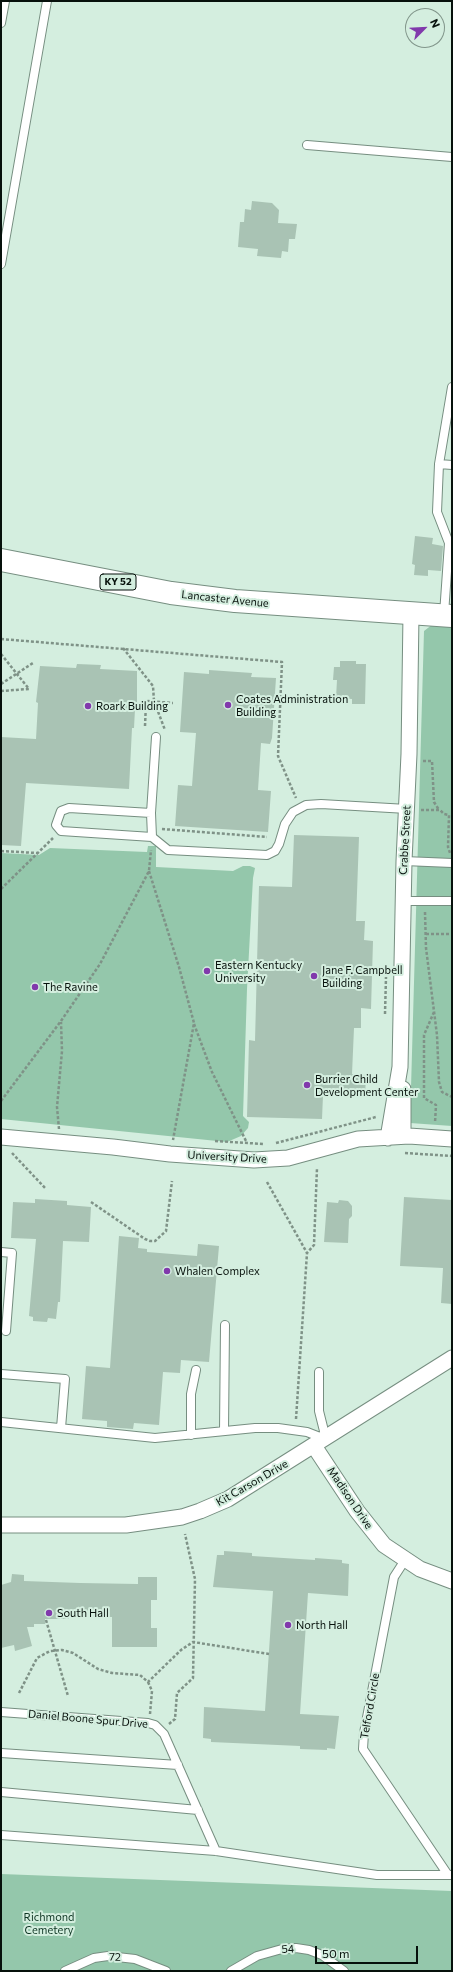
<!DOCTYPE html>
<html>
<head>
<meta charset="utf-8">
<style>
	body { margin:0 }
	#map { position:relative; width:453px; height:1972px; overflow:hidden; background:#d4eedf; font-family:Commissioner,sans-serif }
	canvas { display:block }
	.frame { position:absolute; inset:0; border:2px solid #07110c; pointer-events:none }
	.north { position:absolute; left:405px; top:8px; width:40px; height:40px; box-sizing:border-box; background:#d4eedf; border:1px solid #82968b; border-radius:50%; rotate:66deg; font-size:11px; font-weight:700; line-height:16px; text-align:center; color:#07110c }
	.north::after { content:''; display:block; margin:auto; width:14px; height:18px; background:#8139ac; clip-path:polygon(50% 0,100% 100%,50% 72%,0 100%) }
	.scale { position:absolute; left:315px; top:1946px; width:103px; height:18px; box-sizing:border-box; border:2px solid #07110c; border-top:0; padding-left:5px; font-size:12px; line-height:14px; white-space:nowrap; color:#07110c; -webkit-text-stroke:3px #d4eedf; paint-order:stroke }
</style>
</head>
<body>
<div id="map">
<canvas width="453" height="1972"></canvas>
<div class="frame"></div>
<div class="north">N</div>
<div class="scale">50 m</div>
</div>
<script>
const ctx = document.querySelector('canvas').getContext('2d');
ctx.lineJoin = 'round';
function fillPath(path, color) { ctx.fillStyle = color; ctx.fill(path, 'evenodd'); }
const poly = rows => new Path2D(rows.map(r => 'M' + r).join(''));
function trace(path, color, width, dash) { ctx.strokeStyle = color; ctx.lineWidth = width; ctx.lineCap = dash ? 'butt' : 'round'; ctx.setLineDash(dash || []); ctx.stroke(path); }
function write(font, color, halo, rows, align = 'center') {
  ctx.font = font + ' Commissioner,sans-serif'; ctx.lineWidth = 4; ctx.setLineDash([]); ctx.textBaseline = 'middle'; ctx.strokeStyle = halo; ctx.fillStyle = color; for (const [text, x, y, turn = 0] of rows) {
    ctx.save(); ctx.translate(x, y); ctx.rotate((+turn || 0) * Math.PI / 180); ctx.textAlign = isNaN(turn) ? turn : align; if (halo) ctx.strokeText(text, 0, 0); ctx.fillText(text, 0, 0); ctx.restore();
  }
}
fillPath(poly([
	[437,621,452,622,452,1126,410,1123,424,631],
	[148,846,156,846,156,867,233,871,243,866,250,866,255,868,253,878,247,989,243,1116,249,1122,248,1128,241,1136,227,1142,1,1119,1,853,39,855,50,848,147,852],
	[1,1874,452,1891,452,1971,1,1971]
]), '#94c7ab');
fillPath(poly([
	[252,201,272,203,279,210,278,223,297,224,295,239,289,239,288,252,282,251,281,258,257,256,258,249,238,247,240,222,244,222,245,209,251,210],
	[415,536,433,538,432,544,443,546,441,571,428,570,428,576,414,575,415,565,412,564],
	[340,661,356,661,356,664,366,664,365,704,352,704,352,699,336,698,337,680,333,680,334,667,340,667],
	[77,664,101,665,100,669,137,671,137,709,135,709,134,728,132,728,129,789,26,783,21,846,1,845,1,737,36,739,38,703,36,702,40,666,76,668],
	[209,670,252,673,251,677,276,678,272,738,270,744,261,743,258,790,271,791,268,832,175,826,178,785,192,786,196,733,180,732,184,672,209,674],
	[294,835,359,837,356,921,365,921,364,940,373,941,371,1009,361,1008,361,1028,354,1028,352,1074,366,1075,365,1097,323,1095,322,1119,247,1117,249,1040,255,1041,259,886,292,887],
	[404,1197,452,1200,452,1304,441,1303,443,1268,400,1266],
	[35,1199,67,1201,67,1205,91,1207,89,1242,63,1241,60,1302,58,1302,56,1319,48,1318,47,1322,33,1321,33,1317,29,1316,36,1239,11,1238,13,1202,35,1203],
	[339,1200,348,1201,352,1206,352,1216,349,1219,348,1243,324,1242,327,1202,338,1203],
	[119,1236,139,1238,138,1248,147,1249,147,1252,197,1256,198,1244,219,1246,209,1362,181,1360,180,1373,163,1372,159,1425,134,1423,133,1429,107,1427,107,1421,82,1419,86,1366,110,1368],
	[224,1551,252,1553,252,1556,315,1560,315,1558,342,1560,342,1563,349,1564,348,1596,308,1593,300,1714,339,1716,335,1749,327,1748,327,1750,300,1749,300,1746,211,1742,211,1739,203,1738,204,1707,265,1711,273,1591,213,1587,217,1555,224,1555],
	[12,1574,24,1575,24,1581,80,1583,138,1584,138,1577,157,1577,157,1600,151,1600,151,1628,157,1628,157,1647,112,1647,112,1617,69,1616,69,1619,45,1619,45,1624,34,1624,34,1627,27,1627,32,1646,15,1651,14,1645,1,1648,1,1585,11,1582]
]), '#a9c3b4');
const service = poly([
	[1,23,5,1],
	[307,145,452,157],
	[1,264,47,1],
	[439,464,452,465],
	[444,614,449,543,437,512,439,464,452,387],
	[156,737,151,813,152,837,168,850,267,855,275,851,279,844,285,824,293,812,306,805,321,804,407,809],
	[151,813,69,808,61,811,56,825,61,831,152,837],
	[404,861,452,863],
	[403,901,452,901],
	[1,1252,12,1253,6,1331],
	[319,1372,319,1411,326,1439],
	[1,1374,65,1379,61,1428],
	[1,1422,155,1438,255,1428,278,1428,307,1432,325,1439],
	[224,1431,225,1325],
	[191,1435,191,1394,196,1370],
	[405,1560,394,1577,364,1733,363,1749,448,1875,451,1875],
	[1,1712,148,1723,155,1725,164,1734,216,1851],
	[1,1753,178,1765],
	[1,1792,198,1810],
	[1,1835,216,1851,377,1875,448,1875],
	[65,1971,94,1958,108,1956,135,1959,166,1971],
	[231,1971,257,1956,282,1949,296,1948,309,1950,322,1955,344,1971]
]);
const minor = poly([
	[403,1089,403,1136],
	[1,1137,113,1147,170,1154,254,1160,288,1158,358,1139,409,1136,452,1139],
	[388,1138,400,1067,404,861,409,754,411,614],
	[314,1446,357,1511,384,1545,420,1569,452,1581],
	[1,1525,126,1525,182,1517,200,1511,228,1499,452,1358]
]);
const primary = poly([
	[1,560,171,593,235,601,452,616]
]);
trace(service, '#768e80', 10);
trace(minor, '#768e80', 17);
trace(primary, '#768e80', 24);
trace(poly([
	[1,639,282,662,278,756,296,798],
	[123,648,153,686,154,701,165,730],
	[1,654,29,689,1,691],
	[1,684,33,663],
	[145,726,146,703,148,701,173,703],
	[423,761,432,761,434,802,439,810],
	[421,810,440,810,444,814,449,815,448,847,450,853],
	[162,829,267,837],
	[1,851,37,853],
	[149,871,179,967,194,1023,173,1140],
	[1,889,53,838],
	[425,912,426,948,437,1035,439,1082,442,1092,452,1097],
	[426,934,452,934],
	[434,1012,424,1035,424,1098,436,1105,435,1123],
	[385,1014,386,977],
	[194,1024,212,1072,247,1143],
	[1,1101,61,1021,100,964,149,871,151,850],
	[59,1129,57,1107,62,1051,61,1022],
	[215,1141,263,1144],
	[276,1143,376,1117],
	[12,1153,46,1189],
	[405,1153,452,1156],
	[267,1182,307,1253,314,1245,317,1168],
	[91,1202,145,1239,150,1241,155,1241,166,1231,172,1181],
	[296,1419,307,1253],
	[46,1620,68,1696],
	[148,1682,152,1691,150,1714],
	[19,1693,37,1658,50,1651,62,1650,73,1653,98,1669,112,1673,140,1675,148,1682,181,1650,193,1642,269,1654],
	[169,1724,175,1719,177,1693,193,1678,195,1579,185,1534]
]), '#7f9287', 2.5, [3, 2]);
trace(service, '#fff', 8);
trace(minor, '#fff', 15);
trace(primary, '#fff', 22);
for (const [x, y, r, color] of [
	[228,705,4,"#8139ac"],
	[88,706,4,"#8139ac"],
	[207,971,4,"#8139ac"],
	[314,976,4,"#8139ac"],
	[35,987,4,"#8139ac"],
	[307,1085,4,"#8139ac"],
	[167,1271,4,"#8139ac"],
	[49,1613,4,"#8139ac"],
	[288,1625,4,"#8139ac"]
]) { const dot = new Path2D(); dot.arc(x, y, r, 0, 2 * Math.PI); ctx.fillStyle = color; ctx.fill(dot); trace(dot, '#d4eedf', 1.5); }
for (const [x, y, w] of [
	[118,582,36]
]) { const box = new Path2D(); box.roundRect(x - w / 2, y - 8, w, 16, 3); ctx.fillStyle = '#d4eedf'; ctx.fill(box); trace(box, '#07110c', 1); }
write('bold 10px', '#07110c', null, [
	["KY 52",118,582]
]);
write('11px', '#07110c', '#d4eedf', [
	["Lancaster Avenue",225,599,6],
	["Crabbe Street",405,840,-87],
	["University Drive",227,1157,3],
	["Kit Carson Drive",252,1483,-30],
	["Madison Drive",350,1498,56],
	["Telford Circle",370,1706,-80],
	["Daniel Boone Spur Drive",88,1719,5],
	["54",288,1949,-4],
	["72",115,1957,1]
]);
write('11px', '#07110c', '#d4eedf', [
	["Coates Administration",236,699],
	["Building",236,712],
	["Roark Building",96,706],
	["Eastern Kentucky",215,965],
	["University",215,978],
	["Jane F. Campbell",322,970],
	["Building",322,983],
	["The Ravine",43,987],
	["Burrier Child",315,1079],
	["Development Center",315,1092],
	["Whalen Complex",175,1271],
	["South Hall",57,1613],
	["North Hall",296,1625]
], 'left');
write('11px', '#0d3422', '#d4eedf', [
	["Richmond",49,1917],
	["Cemetery",49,1930]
]);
</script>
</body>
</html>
